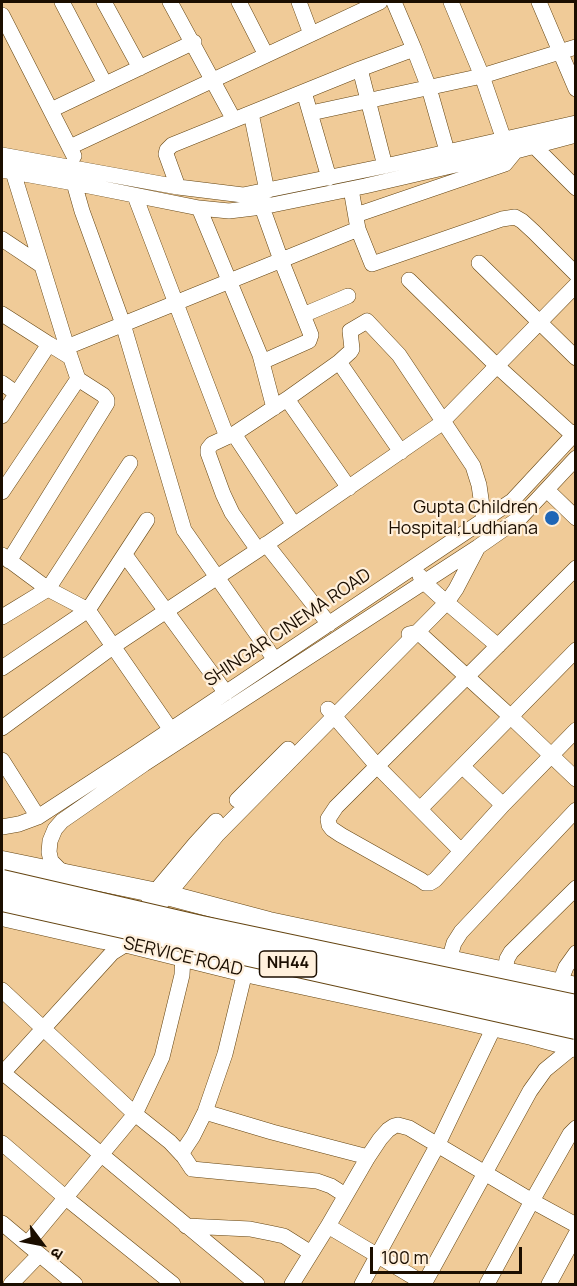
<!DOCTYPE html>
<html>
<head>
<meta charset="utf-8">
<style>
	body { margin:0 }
	#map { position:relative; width:577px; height:1286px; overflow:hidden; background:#f0cb98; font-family:Manrope,"Noto Sans Devanagari",sans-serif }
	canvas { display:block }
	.frame { position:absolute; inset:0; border:3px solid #1b0e00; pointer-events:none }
	.north { position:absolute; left:12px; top:1214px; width:60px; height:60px; -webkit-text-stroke:4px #fff0dc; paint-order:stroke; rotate:122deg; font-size:16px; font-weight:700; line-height:24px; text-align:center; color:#1b0e00 }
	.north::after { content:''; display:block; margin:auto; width:21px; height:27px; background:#1b0e00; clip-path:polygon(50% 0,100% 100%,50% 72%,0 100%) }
	.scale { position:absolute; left:370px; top:1247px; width:152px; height:27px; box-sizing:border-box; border:3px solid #1b0e00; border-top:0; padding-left:8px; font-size:18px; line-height:21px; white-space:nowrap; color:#1b0e00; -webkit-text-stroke:4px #fff0dc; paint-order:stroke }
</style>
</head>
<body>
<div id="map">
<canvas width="577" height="1286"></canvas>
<div class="frame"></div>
<div class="north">उ</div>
<div class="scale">100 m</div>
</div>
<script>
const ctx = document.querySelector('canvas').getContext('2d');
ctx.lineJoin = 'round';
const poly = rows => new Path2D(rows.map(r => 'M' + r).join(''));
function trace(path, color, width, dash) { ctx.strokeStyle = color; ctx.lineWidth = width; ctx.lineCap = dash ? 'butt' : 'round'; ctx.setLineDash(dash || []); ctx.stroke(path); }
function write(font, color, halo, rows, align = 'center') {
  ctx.font = font + ' Manrope,sans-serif'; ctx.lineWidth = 4.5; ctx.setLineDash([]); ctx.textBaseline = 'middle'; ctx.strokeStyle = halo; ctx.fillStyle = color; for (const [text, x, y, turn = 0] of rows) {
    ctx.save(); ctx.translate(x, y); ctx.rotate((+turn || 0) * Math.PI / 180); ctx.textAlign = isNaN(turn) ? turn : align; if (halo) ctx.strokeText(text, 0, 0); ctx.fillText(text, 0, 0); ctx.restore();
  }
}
const minor = poly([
	[62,2,105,84],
	[104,2,140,68],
	[170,2,234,120],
	[239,2,266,55],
	[299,2,311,34],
	[451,2,482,76,504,140],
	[539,2,576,89],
	[2,15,74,156],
	[414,49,429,88,447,151],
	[360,69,385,166],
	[304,92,329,178],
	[51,110,194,42],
	[251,113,267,191],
	[311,113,482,76,576,47],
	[534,146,576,188],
	[70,147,380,2],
	[2,155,178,187,243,195,385,166,576,123],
	[2,170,74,183,199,208,229,211,262,207,365,186,516,151,576,135],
	[13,172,67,347],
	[74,183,82,211,123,324,184,530,275,660],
	[178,187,166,154,167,150,172,145,360,69,414,49,394,2],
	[135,196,227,437,234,434],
	[260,198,262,207,281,260,311,335,309,341,262,362],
	[199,208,260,355,274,408],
	[356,215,505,164,514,153],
	[358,229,372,264,502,219,515,217,522,221,534,232,576,274],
	[2,239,41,265],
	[479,263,576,358],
	[409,280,497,366,573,435],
	[2,314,49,344],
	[303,315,348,296],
	[339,362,401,452],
	[2,383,16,393],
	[287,399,349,488],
	[2,416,49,344,70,357],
	[227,437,212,444,208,449,208,453,223,494,232,513,258,550],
	[547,490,576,518],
	[2,492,78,379,67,347,358,229,351,189],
	[147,520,88,610,171,730],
	[294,525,234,434,287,399,339,362,350,352,352,349,350,331,367,321,399,355,473,466,479,485,484,520],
	[266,544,329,624],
	[2,555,48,589,88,610,2,668],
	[125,555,226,693],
	[9,561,107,403,107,400,103,395,78,379],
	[576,568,336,807,328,819,329,825,332,829,341,835,421,880,425,883,430,883,435,880,503,805,576,730],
	[420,576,424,582,438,595,498,646],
	[2,617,48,589,130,463],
	[409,634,418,632,510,716,576,779],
	[328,709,378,767,461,851],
	[2,728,118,643,258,550,439,425,576,285],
	[2,760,38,817],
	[462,766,503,805],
	[237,800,288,749],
	[420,809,576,650],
	[2,827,19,824,38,817,136,753,512,501,576,432],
	[67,874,59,869,51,861,49,852,50,841,55,829,62,821,144,764,478,547,521,517,576,458],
	[149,899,195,844,216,821],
	[147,920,217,835,447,602,456,589,478,547],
	[449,960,454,943,461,932,576,810],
	[505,972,507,959,511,952,576,888],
	[559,985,566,967,576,953],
	[2,990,135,1114,170,1142,184,1157,192,1169,317,1181,331,1186,345,1195],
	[2,1072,257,1284],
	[2,1074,112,953,128,943,132,939],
	[205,1112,272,1132,368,1157],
	[2,1143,66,1198,173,1284],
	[181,1154,193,1136,205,1112,225,1054,245,972],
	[2,1223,27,1244],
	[186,1226,250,1229,270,1233,284,1236,311,1253],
	[11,1284,39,1255],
	[75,1284,27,1244,135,1114,162,1057,182,975,183,957],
	[292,1284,328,1226],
	[362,1284,437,1146,494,1027],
	[424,1284,530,1091,545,1070,573,1047],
	[425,1284,328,1226,368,1157,380,1139,388,1130,394,1126,398,1125,409,1128,532,1201,576,1225],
	[487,1284,532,1201,570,1134,576,1128],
	[549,1284,576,1234]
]);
const major = poly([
	[2,861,167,895,269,922,576,987],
	[2,916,103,939,128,943,245,972,444,1015,532,1035,576,1047]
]);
trace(minor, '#644411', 16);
trace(major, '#644411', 21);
trace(minor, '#fff', 15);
trace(major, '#fff', 20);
const highwayBridge = poly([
	[2,881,201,927,576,1006],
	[2,900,576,1028]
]);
trace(highwayBridge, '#644411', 24, []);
trace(highwayBridge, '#fff', 22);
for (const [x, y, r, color] of [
	[552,518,8,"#1f66b6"]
]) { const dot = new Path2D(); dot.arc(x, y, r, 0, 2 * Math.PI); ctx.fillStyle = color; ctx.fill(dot); trace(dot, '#fff0dc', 2); }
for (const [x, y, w] of [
	[288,964,57]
]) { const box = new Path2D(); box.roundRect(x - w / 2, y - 13, w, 26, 4.5); ctx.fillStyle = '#fff0dc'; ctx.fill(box); trace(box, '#1b0e00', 1.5); }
write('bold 16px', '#1b0e00', null, [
	["NH44",288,964]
]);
write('18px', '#1b0e00', '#fff0dc', [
	["Gupta Children",538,508],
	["Hospital,Ludhiana",538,529]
], 'right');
write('18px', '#1b0e00', '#fff0dc', [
	["SHINGAR CINEMA ROAD",288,628,-34],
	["SERVICE ROAD",183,957,13]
]);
</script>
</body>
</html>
